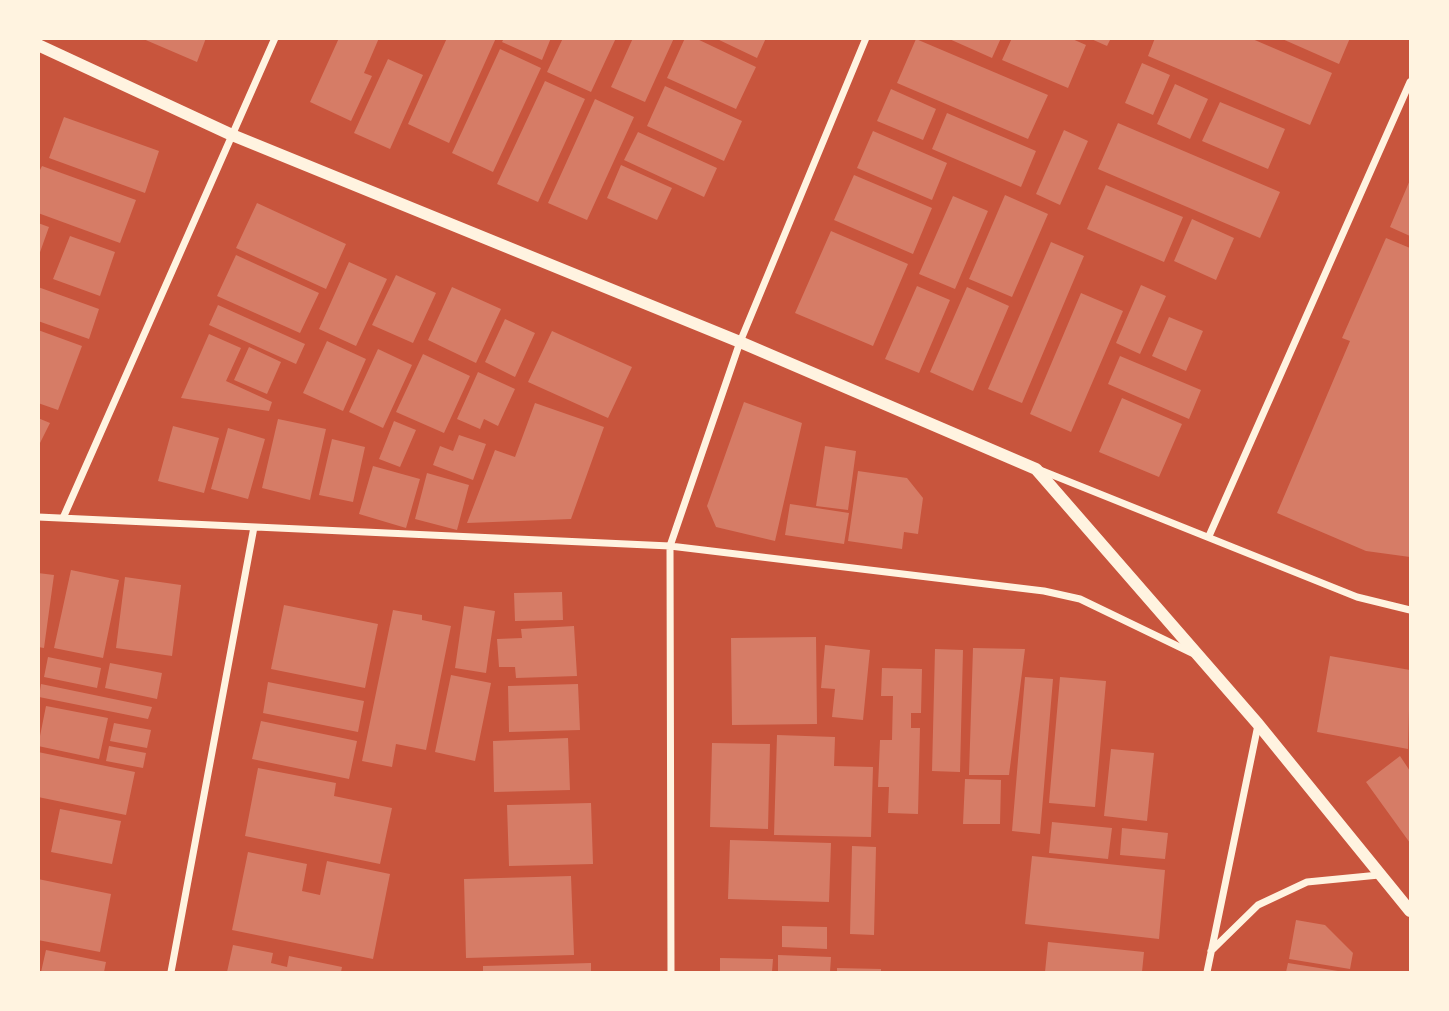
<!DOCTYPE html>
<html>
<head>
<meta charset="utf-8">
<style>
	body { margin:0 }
	#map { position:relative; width:1449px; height:1011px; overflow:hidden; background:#c8553d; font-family:"IBM Plex Sans",sans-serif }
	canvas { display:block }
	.frame { position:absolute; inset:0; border:40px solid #fff3e0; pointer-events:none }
</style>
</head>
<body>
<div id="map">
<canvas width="1449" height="1011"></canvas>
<div class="frame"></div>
</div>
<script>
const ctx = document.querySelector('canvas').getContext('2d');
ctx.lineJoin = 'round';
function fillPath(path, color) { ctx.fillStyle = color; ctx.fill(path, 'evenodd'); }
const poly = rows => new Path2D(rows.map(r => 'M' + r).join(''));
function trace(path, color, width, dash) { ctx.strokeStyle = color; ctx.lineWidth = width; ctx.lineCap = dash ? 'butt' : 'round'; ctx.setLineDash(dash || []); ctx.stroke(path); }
fillPath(poly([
	[141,38,206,38,197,62],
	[339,38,379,38,364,73,372,76,351,121,310,102],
	[447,38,496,38,449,143,408,124],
	[504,38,551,38,542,60,502,42],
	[563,38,616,38,591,92,547,72],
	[633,38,674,38,645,102,611,87],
	[685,38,695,38,756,67,736,109,667,78],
	[715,38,766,38,757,58],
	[947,38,1001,38,992,58],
	[1012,38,1070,38,1086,45,1068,88,1002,60],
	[1089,38,1111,38,1107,46],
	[1155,38,1250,38,1332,73,1310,125,1148,56],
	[1280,38,1350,38,1339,64],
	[916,39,1048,95,1028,139,897,83],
	[500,49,541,68,493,172,452,153],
	[388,59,423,75,390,149,354,133],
	[1142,63,1170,75,1153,115,1125,103],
	[545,81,585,99,538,202,497,184],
	[1175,84,1208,99,1190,139,1157,124],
	[665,86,742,121,724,161,647,126],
	[891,89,936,109,923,140,877,121],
	[595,99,634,117,587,220,548,203],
	[1220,102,1285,129,1268,169,1202,141],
	[947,113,1036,151,1021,187,932,149],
	[64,117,159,151,145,193,49,158],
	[1118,123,1280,192,1260,238,1098,169],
	[1064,130,1088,141,1060,205,1036,194],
	[873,131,947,163,932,200,857,168],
	[638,132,717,168,704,197,624,160],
	[621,165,672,188,657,220,607,198],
	[42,166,136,200,120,243,38,213,38,174],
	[854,175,932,208,913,254,834,220],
	[1410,180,1410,236,1390,227],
	[1106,185,1183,217,1164,262,1087,229],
	[1005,195,1048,214,1012,297,969,279],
	[953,196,988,211,955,289,919,274],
	[257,203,346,244,326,289,236,248],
	[1192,219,1234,238,1216,280,1174,261],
	[38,223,49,227,39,255,38,255],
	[831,231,908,264,873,346,795,313],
	[70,236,115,252,100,296,53,279],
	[1386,238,1410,248,1410,557,1366,551,1277,513,1350,341,1342,338],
	[1051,242,1084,256,1022,403,988,389],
	[236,255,319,293,300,333,217,296],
	[349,262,387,279,356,346,319,329],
	[396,275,436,293,413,343,372,325],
	[1141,285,1166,296,1140,354,1116,343],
	[917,286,950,300,919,373,885,359],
	[38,287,99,309,89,339,38,321],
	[452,287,501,309,476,363,428,340],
	[967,287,1009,306,973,391,930,372],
	[1081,293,1123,311,1071,432,1030,414],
	[218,305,305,344,296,364,209,325],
	[1169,317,1203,331,1186,371,1152,356],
	[505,319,535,333,515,377,485,362],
	[38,330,82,346,58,410,38,403],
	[552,331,632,367,608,418,528,382],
	[209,334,241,348,226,381,272,402,269,411,181,398],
	[327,341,366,359,343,411,303,393],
	[249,347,281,362,267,394,234,380],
	[378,349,412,365,383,428,349,412],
	[423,354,470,376,444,433,396,412],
	[1120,356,1201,390,1189,419,1108,384],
	[478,372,515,389,498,426,484,419,480,429,457,419],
	[1122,398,1182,424,1159,477,1099,452],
	[744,402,802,423,775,541,716,527,707,506],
	[535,403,604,427,571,519,467,523,495,450,515,457],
	[38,418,50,423,38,447],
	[278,419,326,429,310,500,262,488],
	[394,421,416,430,400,467,379,459],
	[173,426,219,438,204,493,158,481],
	[228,428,265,439,248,499,211,489],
	[459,435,486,444,473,480,433,465,440,446,453,451],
	[332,439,365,447,353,502,319,495],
	[825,446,856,451,848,510,816,506],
	[373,466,420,479,406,528,359,514],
	[858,471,907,478,923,498,918,534,904,532,902,549,848,541],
	[427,473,469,485,457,530,415,519],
	[790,504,849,513,844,544,785,535],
	[71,570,119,580,103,658,54,648],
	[38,573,54,575,44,648,38,647],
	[125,577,181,585,172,656,116,648],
	[562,592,563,620,515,621,514,593],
	[284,605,378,624,365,688,271,669],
	[464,606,495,611,486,673,455,668],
	[393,610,422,615,422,620,451,626,426,750,396,744,392,767,362,761],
	[574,626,577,676,516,678,515,667,499,667,497,639,522,638,521,629],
	[816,637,817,724,732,725,731,638],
	[825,645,870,650,863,720,832,717,835,689,821,688],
	[973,648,1025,649,1009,775,969,775],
	[935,649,963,650,960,772,932,771],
	[1330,656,1410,670,1408,749,1317,732],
	[48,657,101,668,97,688,44,677],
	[110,663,162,673,157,699,105,688],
	[882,668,922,669,921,713,911,713,911,728,920,728,918,814,888,813,889,787,878,787,880,740,892,740,893,696,881,696],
	[451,675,491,683,475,761,435,752],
	[1025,677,1053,679,1040,834,1012,831],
	[1060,677,1106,681,1095,807,1049,803],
	[268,682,364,701,358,732,263,713],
	[41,684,152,707,148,719,39,697],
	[578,684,580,730,509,732,508,686],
	[46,706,108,718,99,759,38,746],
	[261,721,357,741,349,779,252,759],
	[114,723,151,730,147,748,110,741],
	[777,735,835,737,834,766,873,767,871,837,774,835],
	[568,738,570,790,494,792,493,741],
	[712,743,770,744,768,829,710,827],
	[109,746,146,753,143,768,106,761],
	[1111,749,1154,753,1147,821,1104,816],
	[38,752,135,772,126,815,38,797],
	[1400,756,1410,771,1410,843,1366,782],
	[258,768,336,783,334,796,392,808,380,864,245,836],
	[965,779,1001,780,1000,824,963,824],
	[591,803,593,864,509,866,507,805],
	[60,809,121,821,112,864,51,852],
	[1052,822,1112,828,1108,859,1049,853],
	[1122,828,1168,833,1165,859,1120,855],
	[730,840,831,843,829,902,728,899],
	[852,846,876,847,874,935,850,934],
	[248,852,307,864,302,891,320,895,327,861,390,874,373,959,232,930],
	[1032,856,1165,870,1159,939,1025,924],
	[571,876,574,955,466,958,464,879],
	[38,879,111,894,100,952,38,940],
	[1296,920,1325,925,1353,953,1350,969,1289,959],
	[782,926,827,927,827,949,782,947],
	[1048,942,1144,952,1142,972,1045,972],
	[233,945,273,953,271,963,287,967,289,956,342,967,341,972,227,972],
	[46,950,106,962,104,972,41,972],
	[778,955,831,957,830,972,778,972],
	[720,958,773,959,772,972,720,972],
	[591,963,591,972,483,972,483,966],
	[1288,963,1338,971,1338,972,1286,972],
	[837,968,881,969,881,972,837,972]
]), '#d67c66');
trace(poly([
	[1040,470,1357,597,1410,610],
	[38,517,670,546,1044,591,1080,599,1192,653],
	[63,518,275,38],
	[1209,536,1410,82],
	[1211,951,1258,905,1307,882,1379,875],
	[171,972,254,527],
	[671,972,670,546,740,342,866,38],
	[1207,972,1258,725]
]), '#fff3e0', 7);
trace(poly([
	[38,45,232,135,740,342,1036,469,1258,724,1410,911]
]), '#fff3e0', 12);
</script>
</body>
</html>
